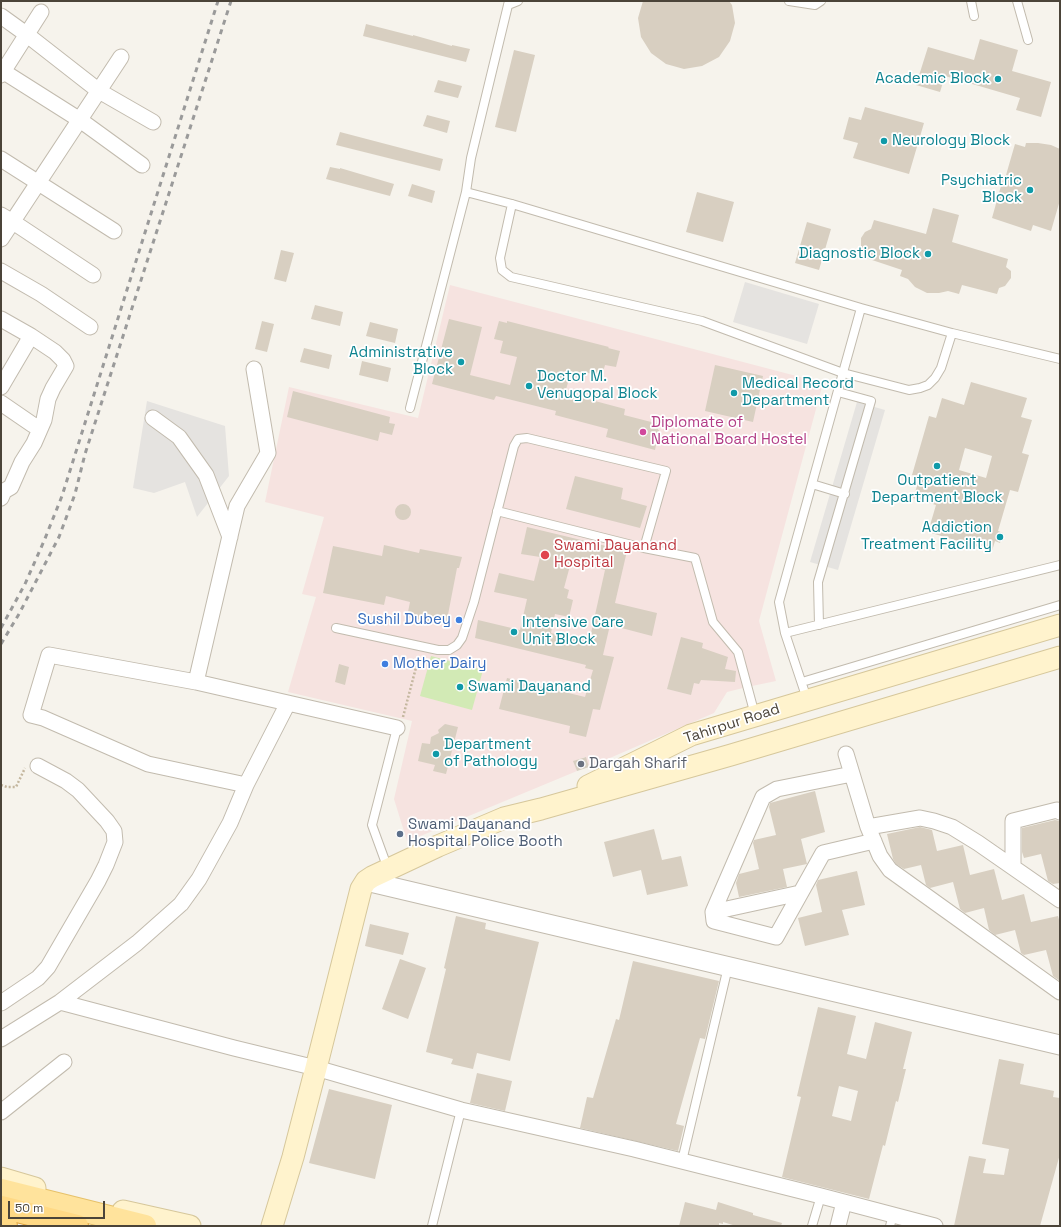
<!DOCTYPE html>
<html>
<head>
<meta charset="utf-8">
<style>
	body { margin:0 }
	#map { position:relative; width:1061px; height:1227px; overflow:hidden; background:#f6f3ec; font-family:"Space Grotesk",sans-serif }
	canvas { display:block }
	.frame { position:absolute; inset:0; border:2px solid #4b4439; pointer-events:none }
	.scale { position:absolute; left:8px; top:1201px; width:97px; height:18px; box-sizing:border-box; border:2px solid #4b4439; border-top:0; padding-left:5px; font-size:12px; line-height:14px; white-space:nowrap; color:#4b4439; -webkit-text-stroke:3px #fff; paint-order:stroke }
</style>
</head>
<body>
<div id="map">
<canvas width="1061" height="1227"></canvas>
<div class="frame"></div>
<div class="scale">50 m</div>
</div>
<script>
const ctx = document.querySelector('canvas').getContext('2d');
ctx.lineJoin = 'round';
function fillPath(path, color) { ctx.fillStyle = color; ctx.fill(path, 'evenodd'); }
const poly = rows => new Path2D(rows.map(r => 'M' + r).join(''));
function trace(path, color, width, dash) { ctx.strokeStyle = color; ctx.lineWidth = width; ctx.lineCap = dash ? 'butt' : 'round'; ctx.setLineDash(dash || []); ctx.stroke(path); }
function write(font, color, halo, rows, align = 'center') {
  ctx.font = font + ' "Space Grotesk",sans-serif'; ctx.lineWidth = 3.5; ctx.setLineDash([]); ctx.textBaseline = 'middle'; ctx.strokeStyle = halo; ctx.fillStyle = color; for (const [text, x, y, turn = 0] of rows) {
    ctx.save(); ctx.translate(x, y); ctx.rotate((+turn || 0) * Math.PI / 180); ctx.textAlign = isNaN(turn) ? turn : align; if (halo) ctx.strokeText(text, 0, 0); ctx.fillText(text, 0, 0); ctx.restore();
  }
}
fillPath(poly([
	[450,285,823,383,759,621,776,681,747,687,727,692,714,713,589,767,585,757,574,761,577,771,423,835,407,841,394,799,412,721,288,692,316,597,302,594,324,517,265,502,289,387,418,418]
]), '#f6e3e0');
fillPath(poly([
	[431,656,483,670,472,710,420,696]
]), '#d2eab5');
fillPath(poly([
	[745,282,819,304,807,344,733,322],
	[147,401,225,426,229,476,197,517,185,482,154,493,133,488],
	[857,402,885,410,838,570,810,562]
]), '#e5e3e0');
fillPath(poly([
	[643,1,729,1,732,5,735,23,730,41,719,57,702,66,684,69,666,64,651,53,641,37,638,18],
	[366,24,413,36,413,35,452,46,452,45,470,49,466,62,363,36],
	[980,39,1018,50,1012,71,1051,82,1041,117,1016,110,1020,98,945,76,940,92,916,85,928,47,974,60],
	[514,50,535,55,516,132,495,127],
	[438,80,462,86,458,98,434,92],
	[865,107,924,123,909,174,853,158,858,143,843,139,849,117,861,120],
	[427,115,450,121,447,133,423,126],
	[340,132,443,159,440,171,336,145],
	[1026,143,1038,143,1051,145,1060,149,1060,200,1051,231,1033,225,1031,231,992,218,1004,175,1006,175,1015,144,1025,147],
	[330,167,340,169,340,168,394,184,390,196,326,179],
	[412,184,435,191,432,203,408,196],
	[697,192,734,202,723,242,686,232],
	[933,208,959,215,952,242,1008,259,1006,267,1011,271,1011,278,1005,286,999,288,997,294,962,285,959,294,948,291,939,293,927,293,915,287,908,279,900,276,902,270,863,257,866,251,861,247,861,238,865,232,871,229,874,220,926,234],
	[807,222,831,229,819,270,795,263],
	[281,250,294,253,286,282,274,279],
	[315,305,343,312,340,326,311,319],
	[449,319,482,327,470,375,510,385,517,357,500,353,503,341,494,339,499,321,507,323,507,321,609,347,608,348,620,351,616,367,605,365,602,376,584,372,584,375,571,372,565,393,625,409,624,415,659,424,658,430,659,430,655,450,606,437,608,429,555,415,556,411,496,396,494,400,432,384],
	[262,321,274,324,267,352,255,349],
	[370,322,398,329,395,343,366,336],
	[304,348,332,355,329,369,300,362],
	[362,361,391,368,388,382,359,375],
	[715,365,763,376,753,422,705,411],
	[971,382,1027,398,1021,417,1032,420,1022,453,1029,455,1018,492,1010,490,998,531,1003,533,1000,543,995,541,992,551,928,532,936,505,913,498,920,477,912,475,929,416,936,418,942,398,964,405],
	[965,448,992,456,986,478,959,470],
	[293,391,390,417,389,423,395,424,392,435,380,432,378,441,287,417],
	[575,476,623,488,621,499,647,506,640,528,566,509],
	'395 512a8 8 0 1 1 16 0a8 8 0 1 1-16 0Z',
	[527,527,627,551,615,603,657,613,652,636,610,625,603,655,614,657,600,710,593,709,586,737,569,733,570,726,499,709,507,678,585,697,593,670,585,668,586,665,475,638,478,620,520,630,527,599,494,592,499,573,534,581,540,557,521,554],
	[571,562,605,570,589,642,551,633,555,614,569,617,573,600,567,598,569,590,564,588],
	[384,545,419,553,420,549,462,557,459,568,457,568,446,625,407,617,410,602,386,596,384,605,323,593,333,546,382,556],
	[681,637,703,643,702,648,728,657,725,669,736,671,735,682,701,680,699,684,694,683,691,695,667,689],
	[339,664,349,667,345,685,335,682],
	[445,724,458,727,446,774,433,771,435,765,418,761,422,743,430,744,431,737,439,733,438,730],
	[586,757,589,767,577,771,573,761],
	[815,791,825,832,801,839,807,864,783,869,787,887,739,897,736,883,739,874,759,869,753,843,754,840,776,835,769,807,770,803],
	[1055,820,1060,821,1060,883,1053,884,1048,881,1041,854,1024,858,1022,852,1022,828],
	[920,827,932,830,937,851,963,845,970,875,994,869,1002,900,1024,894,1031,922,1058,916,1060,923,1060,981,1053,976,1046,950,1024,955,1021,953,1015,930,995,935,989,930,984,908,965,913,960,909,953,882,930,888,926,885,921,865,904,869,896,864,893,859,887,834],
	[654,829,662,860,681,856,688,886,647,895,641,870,613,877,604,842],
	[857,871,865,905,842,910,849,935,805,946,798,918,822,912,816,885,818,880],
	[456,916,486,923,485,929,539,942,510,1061,477,1053,473,1069,451,1064,453,1059,426,1052,446,969,444,968],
	[370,924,409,933,403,955,365,946],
	[400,959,426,968,408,1019,382,1009],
	[633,961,719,981,705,1039,700,1038,676,1124,684,1126,678,1151,580,1128,587,1097,593,1098,616,1019,619,1020],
	[818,1007,856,1016,847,1054,866,1059,875,1022,912,1032,903,1069,906,1069,898,1102,896,1101,885,1146,883,1145,869,1199,782,1177,801,1097,797,1096],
	[839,1086,858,1091,851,1121,832,1116],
	[999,1059,1024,1064,1020,1084,1054,1091,1053,1097,1060,1098,1060,1154,1040,1226,954,1226,969,1156,986,1159,983,1173,1004,1175,1009,1149,982,1144],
	[477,1073,512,1081,505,1111,470,1103],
	[329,1089,392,1105,375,1179,309,1163],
	[685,1202,716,1210,718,1202,753,1213,753,1215,782,1223,781,1226,736,1226,723,1222,723,1224,719,1223,719,1226,679,1226]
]), '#d8cfc1');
const service = poly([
	[789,1,815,5,821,1],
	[971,1,974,16],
	[1017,1,1028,40],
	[508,5,518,1],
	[466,192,512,204,861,308],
	[512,204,500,258,502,270,511,277,702,321,843,373,909,390,920,388,928,385,935,378,941,368,952,333],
	[410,408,466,192,471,158,509,1],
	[812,484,845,494],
	[497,511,644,548,695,558,713,622,738,652,755,715],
	[819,625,818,582,871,401,838,392],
	[336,628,438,650,449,650,457,645,462,638,474,602,514,446,518,439,527,438,666,471,644,548],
	[785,633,1060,565],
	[802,682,1060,605],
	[807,699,785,633,779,602,861,308,952,333,1060,359],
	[388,869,372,825,397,728],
	[682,1161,728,967],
	[432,1226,461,1110],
	[812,1226,821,1196],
	[890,1226,893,1215]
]);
const minor = poly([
	[1,16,26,34,99,91,153,122],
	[1,70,80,120,142,165],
	[1,75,41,12],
	[1,159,114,231],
	[1,215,13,222,93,275],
	[1,239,121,57],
	[1,271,41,294,90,327],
	[1,319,31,336,55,352,63,360,66,366,53,388,48,399,44,420,34,443,22,462,11,487,4,491,1,498],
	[254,369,268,453,237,506,196,682,397,728],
	[1,387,31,336],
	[1,403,33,425],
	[153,418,179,437,206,475,230,537],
	[196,682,49,655,31,715,43,718,148,764,246,785],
	[846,754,868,827,880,856,890,870,1060,992],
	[852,774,777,789,763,797,713,912,714,921,776,937,823,853,874,841],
	[868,827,920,818,934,821,952,827,978,843,1060,900],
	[1013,867,1013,821,1057,810,1060,812],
	[713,912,800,893],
	[60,1002,234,1048,316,1068,461,1110,634,1149,821,1196,935,1226],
	[1,1003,38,978,48,967,98,881,106,865,115,842,114,831,107,821,78,790,66,781,38,766],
	[1,1039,60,1002,137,943,181,904,199,879,230,823,246,785,288,703],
	[1,1112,64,1062],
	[838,1226,844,1202]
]);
const tertiary = poly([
	[366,881,1060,1045]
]);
const secondary = poly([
	[588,786,691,735,1060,625],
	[1,1178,35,1188],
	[123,1211,190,1226],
	[272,1226,293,1157,316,1068,361,889,366,881,372,877,438,846,504,818,541,809,731,755,1060,657]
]);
const primary = poly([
	[1,1190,145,1226]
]);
const trunk = poly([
	[1,1207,77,1226],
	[1,1225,6,1226]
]);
trace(service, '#c2bbae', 10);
trace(minor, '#c2bbae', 17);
trace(tertiary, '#c2bbae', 21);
trace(secondary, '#d6c79b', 23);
trace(primary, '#e6c16a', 24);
trace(trunk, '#e0a43c', 24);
trace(poly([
	[403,717,419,656],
	[1,785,7,787,16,787,25,768]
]), '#c4b79f', 2.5, [2, 2]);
trace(service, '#fff', 8);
trace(minor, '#fff', 15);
trace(tertiary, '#fff', 19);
trace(secondary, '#fff3cd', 21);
trace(primary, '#ffe39c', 22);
trace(trunk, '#ffd985', 22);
trace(poly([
	[1,628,25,584,44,541,62,496,218,1],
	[1,644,19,614,59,537,75,494,85,454,231,1]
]), '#9a9a9a', 3, [5, 5]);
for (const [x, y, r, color] of [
	[998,79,4,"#0f9aa8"],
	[884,141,4,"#0f9aa8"],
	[1030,190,4,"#0f9aa8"],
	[928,254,4,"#0f9aa8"],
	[461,362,4,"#0f9aa8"],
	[529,386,4,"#0f9aa8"],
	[734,393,4,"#0f9aa8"],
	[643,432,4,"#d1479c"],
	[937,466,4,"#0f9aa8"],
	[1000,537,4,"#0f9aa8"],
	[545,555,5,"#e0444e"],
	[459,620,4,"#3f7fe0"],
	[514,632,4,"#0f9aa8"],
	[385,664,4,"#3f7fe0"],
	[460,687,4,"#0f9aa8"],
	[436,754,4,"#0f9aa8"],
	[581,764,4,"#6b7280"],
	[400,834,4,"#5c6f8a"]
]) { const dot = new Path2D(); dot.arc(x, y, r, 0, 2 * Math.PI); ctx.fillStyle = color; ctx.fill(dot); trace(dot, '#fff', 1.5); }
write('15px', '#0d838f', '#fff', [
	["Academic Block",990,79,"right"],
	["Neurology Block",892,141],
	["Psychiatric",1022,181,"right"],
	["Block",1022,198,"right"],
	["Diagnostic Block",920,254,"right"],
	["Administrative",453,353,"right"],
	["Block",453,370,"right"],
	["Doctor M.",537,377],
	["Venugopal Block",537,394],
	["Medical Record",742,384],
	["Department",742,401],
	["Outpatient",937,481,"center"],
	["Department Block",937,498,"center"],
	["Addiction",992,528,"right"],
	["Treatment Facility",992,545,"right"],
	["Intensive Care",522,623],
	["Unit Block",522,640],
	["Swami Dayanand",468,687],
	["Department",444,745],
	["of Pathology",444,762]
], 'left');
write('15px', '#b23c85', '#fff', [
	["Diplomate of",651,423],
	["National Board Hostel",651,440]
], 'left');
write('15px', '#be3a42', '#fff', [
	["Swami Dayanand",554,546],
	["Hospital",554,563]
], 'left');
write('15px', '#366cbe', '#fff', [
	["Sushil Dubey",451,620],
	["Mother Dairy",393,664,"left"]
], 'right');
write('15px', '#4b4439', '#fff', [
	["Tahirpur Road",732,724,-18]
]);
write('15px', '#5b616d', '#fff', [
	["Dargah Sharif",589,764]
], 'left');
write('15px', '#4e5e75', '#fff', [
	["Swami Dayanand",408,825],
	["Hospital Police Booth",408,842]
], 'left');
</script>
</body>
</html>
